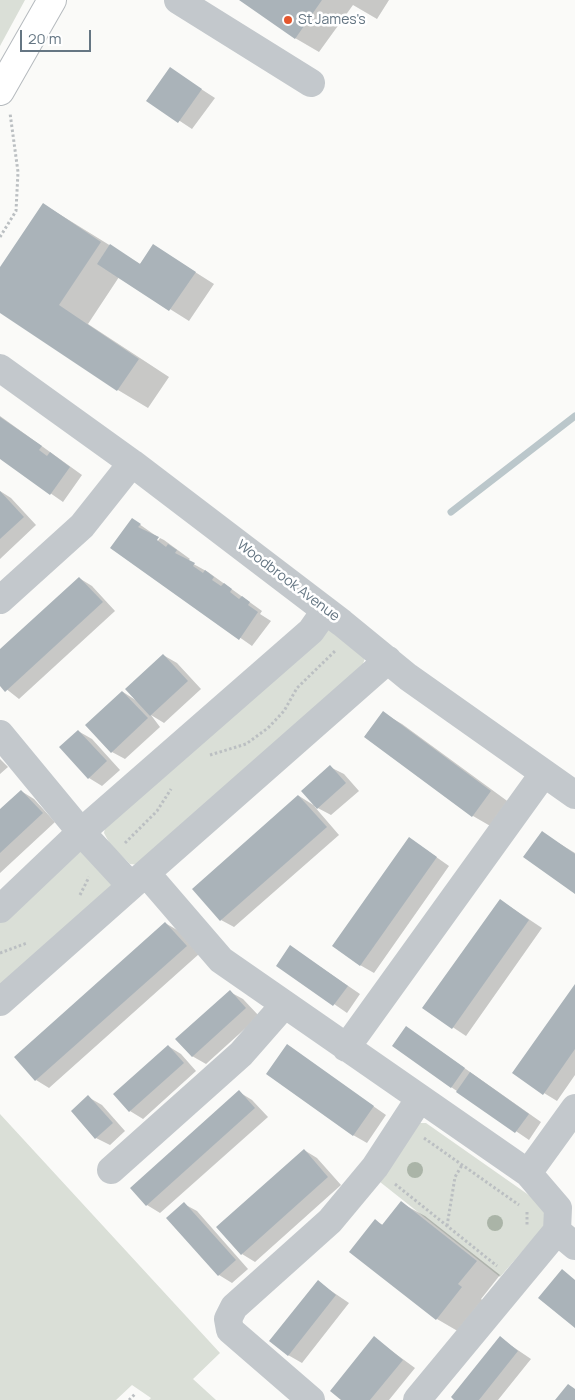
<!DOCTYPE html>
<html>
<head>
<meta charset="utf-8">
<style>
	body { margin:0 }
	#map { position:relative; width:575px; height:1400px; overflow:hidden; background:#fafaf8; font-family:Manrope,sans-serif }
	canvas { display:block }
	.scale { position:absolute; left:20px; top:30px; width:71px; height:22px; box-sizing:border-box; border:2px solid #657683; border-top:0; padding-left:6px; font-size:15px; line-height:18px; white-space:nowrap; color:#657683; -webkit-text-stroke:4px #fff; paint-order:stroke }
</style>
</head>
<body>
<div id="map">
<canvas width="575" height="1400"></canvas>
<div class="scale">20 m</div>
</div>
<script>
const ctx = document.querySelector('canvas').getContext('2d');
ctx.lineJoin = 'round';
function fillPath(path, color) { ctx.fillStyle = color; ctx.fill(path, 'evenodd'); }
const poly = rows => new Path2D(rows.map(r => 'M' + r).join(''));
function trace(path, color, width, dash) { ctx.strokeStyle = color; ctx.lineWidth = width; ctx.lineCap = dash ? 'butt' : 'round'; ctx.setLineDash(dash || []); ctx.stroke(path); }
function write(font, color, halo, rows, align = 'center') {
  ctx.font = font + ' Manrope,sans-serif'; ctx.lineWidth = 5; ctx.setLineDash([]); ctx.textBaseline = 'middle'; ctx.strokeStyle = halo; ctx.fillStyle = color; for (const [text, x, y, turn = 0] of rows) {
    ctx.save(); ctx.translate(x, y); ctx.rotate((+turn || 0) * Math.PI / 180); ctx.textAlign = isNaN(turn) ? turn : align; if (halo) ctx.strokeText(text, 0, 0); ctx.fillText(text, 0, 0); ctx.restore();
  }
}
fillPath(poly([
	[0,0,25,0,0,46],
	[333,627,365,658,359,676,140,865,130,864,110,844,104,833,106,823,320,629],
	[79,849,115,883,0,995,0,920],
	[0,1114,220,1353,193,1379,216,1400,149,1400,151,1398,132,1385,116,1400,0,1400],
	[418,1123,426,1123,543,1205,548,1214,546,1224,500,1277,375,1178]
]), '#dadfd7');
fillPath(poly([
	[241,0,389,0,377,19,353,5,319,52,295,38],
	[170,69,215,98,192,129,148,100],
	[43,204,140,264,154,246,214,284,189,321,119,277,88,324,169,377,148,408,118,390,0,311,0,269],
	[0,416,82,475,63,502,0,458],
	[0,491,11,498,36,525,0,559],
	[132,519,159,538,157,538,154,546,160,538,164,540,190,559,188,561,208,572,262,611,260,614,271,621,252,646,112,548],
	[79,578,92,586,115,611,19,699,0,684,0,651],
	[163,655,177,663,201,689,164,723,151,715,160,727,125,759,112,752,123,692,137,701],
	[383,713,402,724,510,803,492,827,473,816,365,736],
	[78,731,92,739,120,770,102,786,89,778,61,747],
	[0,759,8,767,0,774],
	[330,767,344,774,359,791,331,815,314,806,339,835,234,927,221,920,299,796,315,806],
	[21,791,34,799,55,822,0,873,0,811],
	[542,833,575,853,575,892],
	[422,847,449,866,374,973,360,965],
	[500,900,542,928,466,1036,424,1008],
	[165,923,179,931,199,954,49,1088,36,1080],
	[291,947,360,994,347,1013,278,965],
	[575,987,575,1075,557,1101,544,1093],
	[230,992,243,999,259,1016,206,1064,192,1056],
	[419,1036,541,1122,529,1140,451,1087],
	[168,1046,181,1054,196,1071,143,1119,130,1111],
	[287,1046,386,1115,367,1143,353,1135],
	[239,1092,252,1100,268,1117,160,1213,147,1205,131,1188],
	[88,1097,102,1105,125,1131,110,1145,96,1138],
	[304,1150,317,1158,341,1185,255,1262,242,1254],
	[401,1203,425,1216,500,1275,481,1299,485,1302,461,1333,437,1319,351,1251,375,1221,383,1225],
	[184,1204,197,1211,248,1269,232,1283,219,1275,168,1218],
	[318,1282,349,1303,302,1363,288,1355],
	[374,1338,415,1368,389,1400,343,1400],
	[500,1338,531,1359,498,1400,456,1400]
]), '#0003');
trace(poly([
	[451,512,575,416]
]), '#bbc7cb', 7);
fillPath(poly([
	[239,0,322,0,295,39],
	[170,67,202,89,178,123,146,101],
	[43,203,101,242,59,305,139,359,117,391,0,313,0,267],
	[110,244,140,264,153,244,196,272,169,311,97,264],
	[0,417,42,446,39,450,47,456,50,452,70,467,50,495,0,459],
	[0,491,24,517,0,539],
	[132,518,141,524,138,527,159,537,157,540,166,547,168,544,177,550,175,553,195,563,193,566,203,573,205,570,214,577,212,580,221,586,224,583,232,589,230,592,239,599,242,596,250,602,248,605,258,612,239,640,110,548],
	[79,577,103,602,5,692,0,686,0,649],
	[163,654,188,681,150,716,125,689],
	[122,691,148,718,111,753,85,725],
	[383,711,491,791,472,817,364,737],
	[78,730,107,761,88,779,59,747],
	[330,765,346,783,317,809,301,791],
	[21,790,43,813,0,853,0,809],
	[298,795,327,827,220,921,192,889],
	[542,831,575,854,575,894,523,857],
	[409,837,437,857,360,966,332,946],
	[500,899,529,920,452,1029,422,1008],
	[165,922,187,946,35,1081,14,1057],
	[290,945,348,986,333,1006,276,966],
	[575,984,575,1049,543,1095,512,1073],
	[230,990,246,1008,192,1057,175,1039],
	[406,1026,465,1068,451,1088,392,1046],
	[287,1044,374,1106,353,1136,266,1074],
	[168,1045,184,1063,129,1112,113,1094],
	[470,1072,529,1114,515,1133,456,1092],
	[239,1090,255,1108,146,1206,130,1188],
	[88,1095,113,1123,95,1139,71,1111],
	[304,1149,328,1177,241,1255,216,1227],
	[401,1201,477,1261,458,1284,462,1287,436,1320,349,1252,375,1219,382,1225],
	[184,1202,236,1260,218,1276,166,1218],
	[562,1269,575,1280,575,1328,538,1298],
	[318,1280,336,1295,288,1356,269,1341],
	[374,1336,403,1360,370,1400,341,1400,330,1391],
	[500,1336,518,1351,479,1400,454,1400,451,1397],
	[568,1384,575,1389,575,1400,555,1400]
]), '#aab3b9');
const major = poly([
	[0,91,52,0]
]);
trace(major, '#b5babe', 30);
trace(poly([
	[0,237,16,211,18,172,10,113],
	[210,755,246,744,268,728,284,711,297,688,336,650],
	[125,843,157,811,171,789],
	[80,895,89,877],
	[0,953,27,943],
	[424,1138,519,1205],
	[395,1184,497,1266],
	[527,1212,527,1226],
	[447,1226,455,1177,462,1165],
	[129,1400,135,1394]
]), '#bbbfc2', 3, [2.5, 2.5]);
trace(poly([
	[178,0,311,83],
	[0,368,132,463,342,623,408,677,575,795],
	[0,600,82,526,132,463],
	[0,734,81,832,131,886,146,873,221,960,528,1173,558,1208,557,1231,575,1246],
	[146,873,388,660],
	[0,909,81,832,311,631,325,611],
	[0,1002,131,886],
	[346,1048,544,773],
	[111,1170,241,1054,284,1005],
	[528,1173,575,1108],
	[311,1400,230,1330,228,1319,234,1307,330,1221,375,1167,420,1098],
	[417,1400,557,1231]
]), '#c3c8cc', 28);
trace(major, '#fff', 28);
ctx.fillStyle = '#aab4a7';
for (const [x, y] of [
	[415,1170],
	[495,1223]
]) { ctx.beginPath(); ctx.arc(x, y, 8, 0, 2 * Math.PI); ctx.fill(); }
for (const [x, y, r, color] of [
	[288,20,5,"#e4572e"]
]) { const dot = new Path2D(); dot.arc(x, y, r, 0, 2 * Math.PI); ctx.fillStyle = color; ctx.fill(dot); trace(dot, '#fff', 2); }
write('14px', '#657683', '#fff', [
	["St James's",298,20]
], 'left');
write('14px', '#657683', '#fff', [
	["Woodbrook Avenue",288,581,37]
]);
</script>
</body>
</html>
